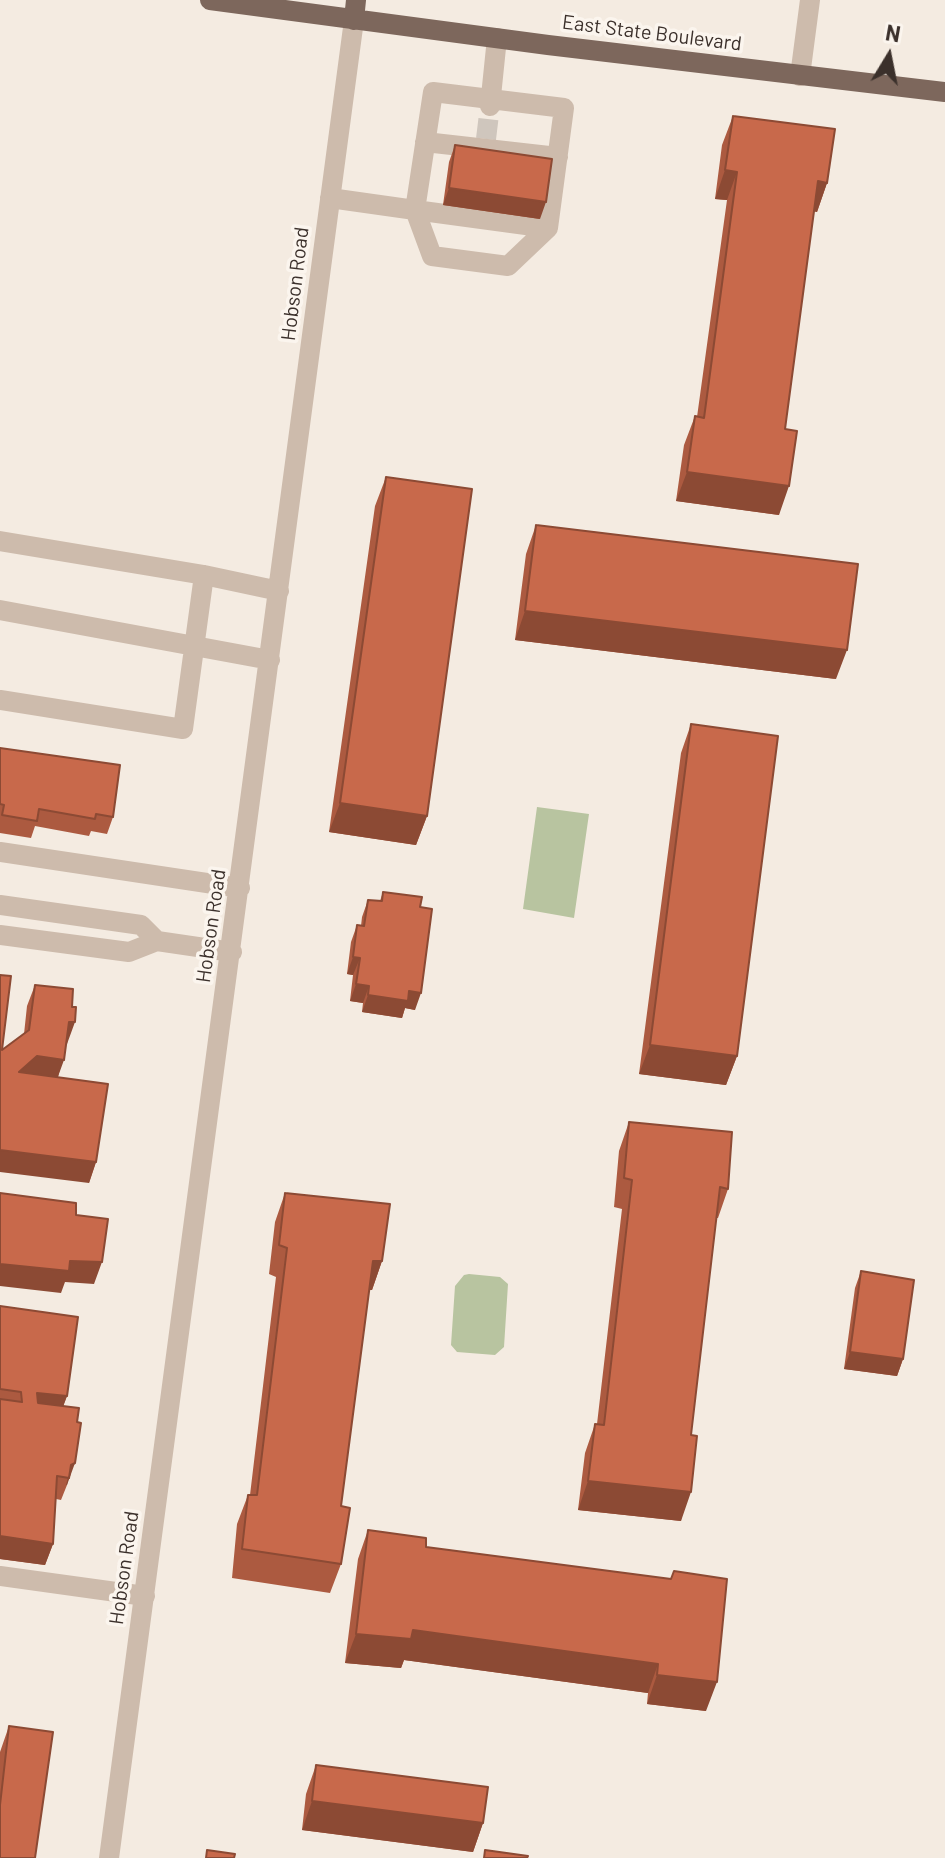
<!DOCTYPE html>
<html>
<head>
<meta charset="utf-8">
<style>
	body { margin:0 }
	#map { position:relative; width:945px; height:1858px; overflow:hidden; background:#f4ebe1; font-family:Barlow,sans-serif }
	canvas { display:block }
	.north { position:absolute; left:849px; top:16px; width:80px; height:80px; -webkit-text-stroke:6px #fbf5ee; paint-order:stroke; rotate:10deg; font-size:22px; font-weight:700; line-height:32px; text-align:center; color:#3b302b }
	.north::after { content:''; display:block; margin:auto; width:28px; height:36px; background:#3b302b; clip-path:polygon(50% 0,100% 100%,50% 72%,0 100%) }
</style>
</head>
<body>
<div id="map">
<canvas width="945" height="1858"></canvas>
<div class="north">N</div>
</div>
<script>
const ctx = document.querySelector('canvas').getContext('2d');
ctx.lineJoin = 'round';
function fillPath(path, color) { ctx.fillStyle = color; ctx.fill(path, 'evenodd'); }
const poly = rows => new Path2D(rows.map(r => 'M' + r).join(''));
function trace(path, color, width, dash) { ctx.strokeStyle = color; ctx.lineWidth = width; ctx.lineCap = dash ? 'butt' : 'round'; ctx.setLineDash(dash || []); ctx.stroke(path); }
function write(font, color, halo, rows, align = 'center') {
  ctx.font = font + ' Barlow,sans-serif'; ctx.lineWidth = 7; ctx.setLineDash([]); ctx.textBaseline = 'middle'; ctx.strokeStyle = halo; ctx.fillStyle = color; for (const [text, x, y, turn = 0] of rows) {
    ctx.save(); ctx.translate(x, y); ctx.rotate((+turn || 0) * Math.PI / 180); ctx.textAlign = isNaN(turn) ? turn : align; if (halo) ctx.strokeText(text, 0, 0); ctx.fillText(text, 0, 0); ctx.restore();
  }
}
fillPath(poly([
	[537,807,589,814,574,918,523,909],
	[469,1274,500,1277,508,1284,504,1347,495,1355,457,1352,451,1345,455,1286,464,1275]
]), '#b8c4a0');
trace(poly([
	[486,139,490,106]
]), '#cfc6bd', 20, [20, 10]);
trace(poly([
	[800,76,810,0],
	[490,106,497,38],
	[425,142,558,157],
	[330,198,415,210,548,228,564,108,433,92,415,210,432,256,508,266,548,228],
	[0,541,204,575,279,591],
	[0,610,270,660],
	[0,700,183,729,204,575],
	[0,852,240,888],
	[0,905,141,925,157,941],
	[0,935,129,952,157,941,232,952],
	[0,1576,145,1596],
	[109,1858,354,20]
]), '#cdbbac', 20);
trace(poly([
	[210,0,548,45,945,92],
	[354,20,356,0]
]), '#7d675c', 20);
fillPath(poly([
	[733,116,827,183,817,212,814,211,785,429,779,515,676,501,684,445,695,416,697,417,727,200,715,199,722,145],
	[455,145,540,219,443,205,449,162],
	[386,477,427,816,416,845,329,832,375,506],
	[536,525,836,679,515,640,526,554],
	[691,724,737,1056,726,1085,639,1074,681,753],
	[0,748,113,817,107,834,91,831,89,836,35,826,31,838,0,833],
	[383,892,420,907,415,1010,405,1008,402,1018,362,1012,363,1003,350,1001,353,975,347,974,351,942,357,925,361,926,362,917,368,900,380,901],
	[35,985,67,1044,66,1044,58,1077,96,1162,89,1183,2,1050,24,1034,27,1006],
	[629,1122,728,1189,718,1218,716,1218,681,1521,578,1510,585,1453,595,1424,597,1424,622,1209,614,1207,619,1151],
	[285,1193,382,1261,372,1290,369,1290,341,1506,341,1564,330,1593,232,1578,237,1524,248,1495,250,1495,276,1277,269,1274,275,1222],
	[861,1271,903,1359,897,1376,844,1369,855,1288],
	[0,1306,67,1396,63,1406,77,1422,81,1423,67,1485,61,1500,56,1499,53,1544,45,1565,0,1559],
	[368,1530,426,1547,671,1579,706,1711,647,1704,648,1693,404,1660,401,1668,345,1663,358,1559],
	[9,1726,0,1858,0,1752],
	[316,1765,483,1823,473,1852,302,1830,306,1794]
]), '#ac5a40');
fillPath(poly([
	[725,170,737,172,727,200,715,199],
	[818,181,827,183,817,212,808,210],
	[449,188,546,202,540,219,443,205],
	[687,472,789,486,779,515,676,501],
	[525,611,847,650,836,679,515,640],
	[340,803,427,816,416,845,329,832],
	[353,957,360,958,353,975,347,974],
	[356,984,369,986,363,1003,350,1001],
	[409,991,421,993,415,1010,405,1008,402,1018,362,1012,368,995],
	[69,1022,75,1022,67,1044,61,1044],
	[650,1045,737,1056,726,1085,639,1074],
	[37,1056,64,1060,56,1082,19,1072],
	[0,1150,96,1162,89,1183,0,1172],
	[70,1261,102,1262,94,1284,65,1282,61,1293,0,1286,0,1264],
	[373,1261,382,1261,372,1290,363,1290],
	[850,1352,903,1359,897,1376,844,1369],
	[37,1393,67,1396,59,1418,29,1415],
	[75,1463,67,1485,66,1485,71,1465],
	[588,1481,691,1492,681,1521,578,1510],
	[0,1536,53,1544,45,1565,0,1559],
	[413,1630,658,1664,648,1693,404,1660,401,1668,345,1663,356,1634],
	[657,1675,717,1682,706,1711,647,1704],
	[312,1801,483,1823,473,1852,302,1830]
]), '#8c4a34');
const building = poly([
	[733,116,835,129,827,183,818,181,785,429,797,431,789,486,687,472,695,416,704,418,737,172,725,170,733,116],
	[455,145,552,159,546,202,449,188,455,145],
	[386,477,472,489,427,816,340,803,386,477],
	[536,525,858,564,847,650,525,611,536,525],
	[691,724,778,736,737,1056,650,1045,691,724],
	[0,748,120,765,113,817,96,814,95,819,39,809,37,821,2,815,4,805,0,804,0,748],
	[383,892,422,897,420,907,432,909,421,993,409,991,408,1001,368,995,369,986,356,984,360,958,353,957,357,925,364,926,368,900,382,901,383,892],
	[0,975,11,976,2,1050,29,1030,35,985,73,989,72,1007,76,1007,75,1022,69,1022,64,1060,37,1056,19,1072,108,1084,96,1162,0,1150,0,975],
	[629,1122,732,1132,728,1189,720,1187,691,1435,697,1436,691,1492,588,1481,595,1424,604,1425,632,1180,624,1178,629,1122],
	[0,1193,76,1203,76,1215,108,1219,102,1262,70,1261,69,1271,0,1264,0,1193],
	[285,1193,390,1204,382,1261,373,1261,341,1506,350,1508,341,1564,242,1549,248,1495,257,1495,287,1248,279,1245,285,1193],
	[861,1271,914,1280,903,1359,850,1352,861,1271],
	[0,1306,78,1317,67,1396,37,1393,38,1403,79,1408,77,1422,81,1423,75,1463,71,1465,69,1478,57,1476,53,1544,0,1536,0,1399,22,1402,21,1392,0,1389,0,1306],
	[368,1530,426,1538,426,1547,671,1579,674,1571,727,1579,717,1682,657,1675,658,1664,413,1630,411,1639,356,1634,368,1530],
	[9,1726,53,1732,35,1858,0,1858,0,1805,9,1726],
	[316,1765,488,1787,483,1823,312,1801,316,1765],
	[207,1850,235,1854,234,1858,206,1858,207,1850],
	[485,1850,528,1856,527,1858,484,1858,485,1850]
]);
fillPath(building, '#c8694b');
trace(building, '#8c4a34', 2);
write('20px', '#3b302b', '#fbf5ee', [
	["East State Boulevard",652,33,7],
	["Hobson Road",295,284,-83],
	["Hobson Road",211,926,-82],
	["Hobson Road",124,1568,-82]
]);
</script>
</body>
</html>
